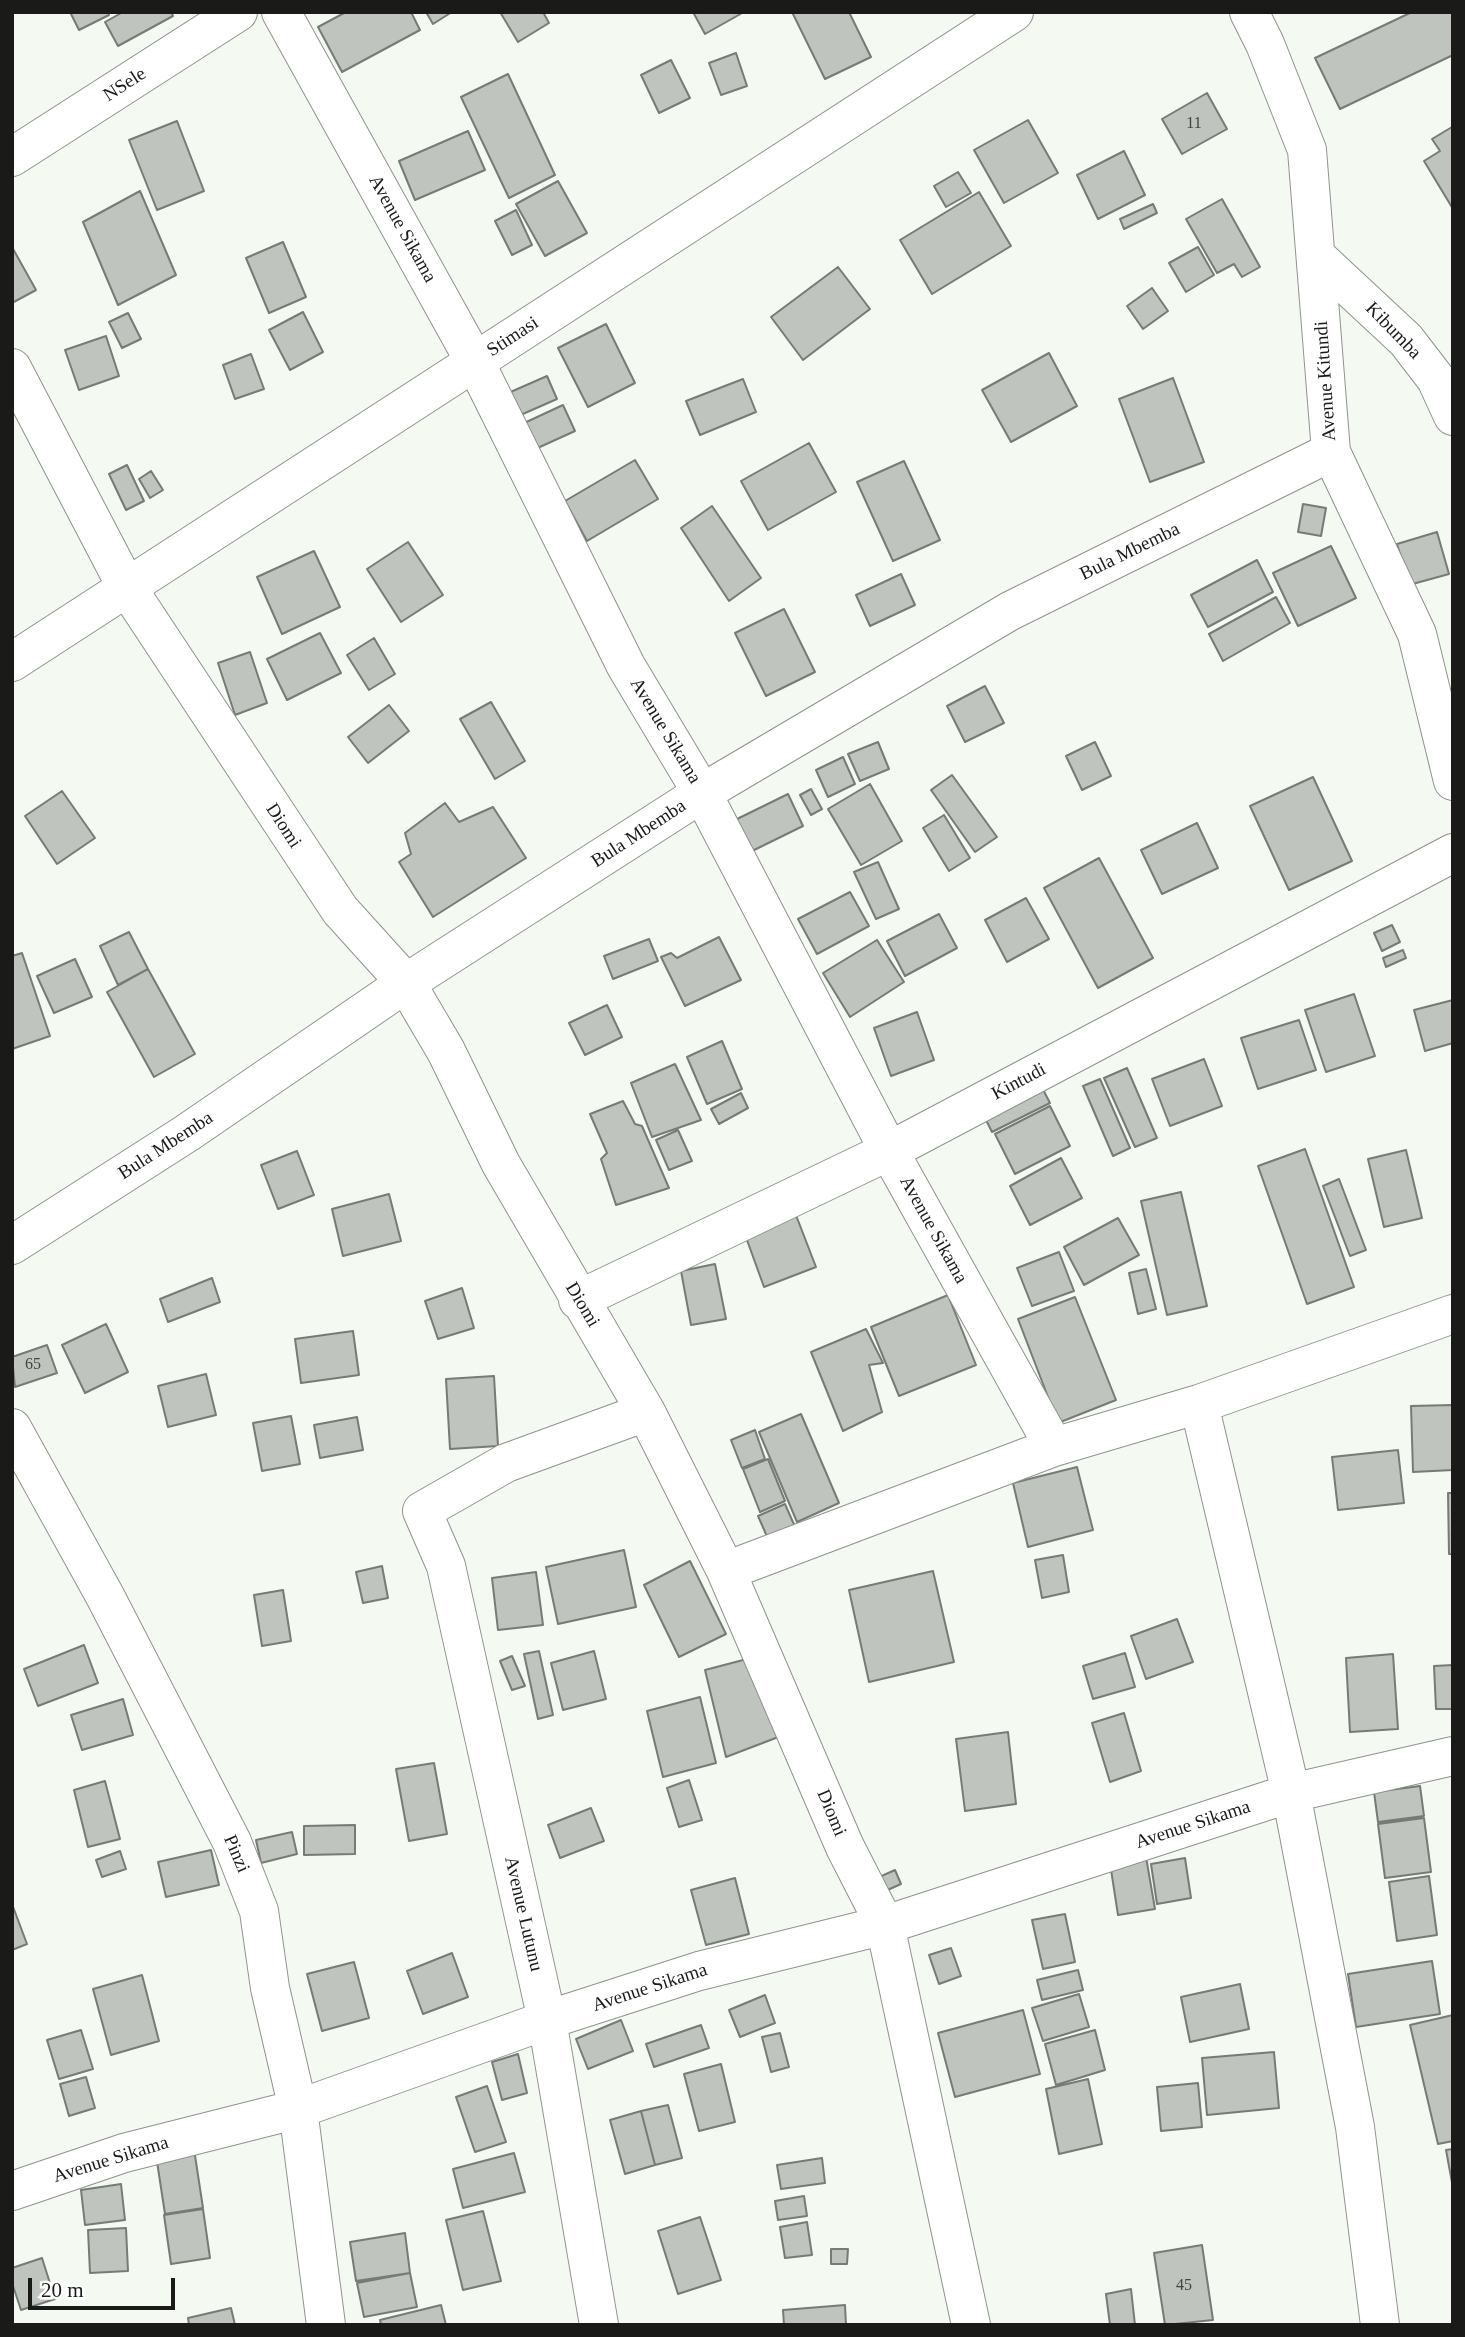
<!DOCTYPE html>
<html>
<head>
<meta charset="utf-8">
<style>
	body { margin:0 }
	#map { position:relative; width:1465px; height:2337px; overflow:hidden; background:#f4f9f2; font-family:"Times New Roman",serif }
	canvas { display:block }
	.frame { position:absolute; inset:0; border:14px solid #1a1b19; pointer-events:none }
	.scale { position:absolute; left:28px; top:2278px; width:147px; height:32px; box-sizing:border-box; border:4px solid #1a1b19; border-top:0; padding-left:9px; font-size:21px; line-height:24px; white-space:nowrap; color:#1a1b19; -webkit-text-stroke:5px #fff; paint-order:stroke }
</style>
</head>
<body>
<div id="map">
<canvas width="1465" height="2337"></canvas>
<div class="frame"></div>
<div class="scale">20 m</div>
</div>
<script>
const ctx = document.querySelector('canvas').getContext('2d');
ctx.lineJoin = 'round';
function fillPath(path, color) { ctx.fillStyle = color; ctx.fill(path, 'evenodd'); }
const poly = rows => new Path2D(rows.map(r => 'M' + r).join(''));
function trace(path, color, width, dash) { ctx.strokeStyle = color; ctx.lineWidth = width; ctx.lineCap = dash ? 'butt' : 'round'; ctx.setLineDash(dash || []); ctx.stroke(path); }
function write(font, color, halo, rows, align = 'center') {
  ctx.font = font + ' "Times New Roman",serif'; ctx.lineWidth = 5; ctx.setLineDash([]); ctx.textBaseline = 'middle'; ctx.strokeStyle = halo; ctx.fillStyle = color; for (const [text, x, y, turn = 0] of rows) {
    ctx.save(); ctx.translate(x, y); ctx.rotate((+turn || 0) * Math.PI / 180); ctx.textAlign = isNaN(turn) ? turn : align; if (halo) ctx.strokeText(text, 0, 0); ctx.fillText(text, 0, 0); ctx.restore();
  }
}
const building = poly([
	[70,12,107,12,109,15,79,30,70,12],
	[123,12,171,12,173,16,118,46,105,22,123,12],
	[346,12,411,12,420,30,342,72,318,27,346,12],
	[426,12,452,12,433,24,426,12],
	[500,12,543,12,549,23,518,42,500,12],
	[693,12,744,12,705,34,693,12],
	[792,12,849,12,871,57,825,79,792,12],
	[1412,12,1453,12,1453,55,1340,109,1315,58,1412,12],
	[736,53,747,86,721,95,709,63,736,53],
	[671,60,690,98,659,113,641,75,671,60],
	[508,74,555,175,509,198,461,97,508,74],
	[1207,93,1227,129,1182,154,1162,119,1207,93],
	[1028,120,1058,173,1004,203,974,150,1028,120],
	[177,121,204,191,157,210,129,140,177,121],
	[1452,127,1453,128,1453,209,1424,161,1440,151,1432,139,1452,127],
	[468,131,485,170,415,200,399,161,468,131],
	[1124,151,1145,195,1098,219,1077,175,1124,151],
	[958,172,971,193,946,207,934,186,958,172],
	[558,181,587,233,545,256,516,204,558,181],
	[140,191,176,275,118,305,83,222,140,191],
	[979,192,1011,246,932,294,900,240,979,192],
	[1222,199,1260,267,1242,277,1234,264,1217,273,1186,219,1222,199],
	[1153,204,1157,213,1124,229,1120,219,1153,204],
	[516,210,532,245,512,255,495,221,516,210],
	[283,242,306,297,269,313,246,258,283,242],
	[12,247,36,290,12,303,12,247],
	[1198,247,1214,275,1186,292,1169,263,1198,247],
	[838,267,870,309,803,360,771,317,838,267],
	[1152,288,1168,311,1143,329,1127,306,1152,288],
	[303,312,323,352,290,370,269,330,303,312],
	[128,313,141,339,122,348,109,322,128,313],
	[606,324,635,383,588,407,558,348,606,324],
	[106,336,119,376,79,390,65,350,106,336],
	[1049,353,1077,406,1011,442,982,390,1049,353],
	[251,354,264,389,235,399,223,365,251,354],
	[547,376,557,399,516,417,506,394,547,376],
	[1173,378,1204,462,1150,482,1119,399,1173,378],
	[743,379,756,412,700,435,686,401,743,379],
	[563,405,575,431,531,451,520,425,563,405],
	[809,443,836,492,768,530,741,481,809,443],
	[635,460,658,499,587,541,565,501,635,460],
	[904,461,940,540,893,561,857,482,904,461],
	[127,465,144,501,126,510,109,474,127,465],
	[151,471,163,490,150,498,139,479,151,471],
	[1303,504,1326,508,1321,536,1298,532,1303,504],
	[712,506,761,578,729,601,681,528,712,506],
	[1437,532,1449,574,1409,585,1397,544,1437,532],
	[408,542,443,595,401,622,367,569,408,542],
	[1331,546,1356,598,1298,626,1273,573,1331,546],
	[314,551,340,607,282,634,257,577,314,551],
	[1257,560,1273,592,1208,627,1191,595,1257,560],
	[901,574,915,605,870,626,856,595,901,574],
	[1276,597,1290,623,1223,661,1209,634,1276,597],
	[784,609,815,672,766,696,735,633,784,609],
	[320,633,341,673,287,700,267,659,320,633],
	[374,638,395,674,369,690,347,655,374,638],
	[250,652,267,703,235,715,218,663,250,652],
	[985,686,1004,723,965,742,947,706,985,686],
	[491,702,525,761,495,779,460,719,491,702],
	[389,705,409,731,368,763,348,737,389,705],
	[878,742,889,769,860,781,848,754,878,742],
	[1095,742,1111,776,1082,790,1066,756,1095,742],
	[843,757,855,784,828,797,816,770,843,757],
	[952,775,997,837,975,852,931,790,952,775],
	[1313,777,1352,861,1289,890,1250,806,1313,777],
	[870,784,902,841,861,865,828,809,870,784],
	[811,789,822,809,811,815,800,795,811,789],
	[62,791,95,838,57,864,25,816,62,791],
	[788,794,803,826,748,853,733,821,788,794],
	[445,803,459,822,493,807,526,858,433,917,399,862,411,854,405,833,445,803],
	[944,815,970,858,949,871,923,828,944,815],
	[1197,823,1218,868,1162,894,1141,850,1197,823],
	[1099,858,1153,958,1098,988,1044,888,1099,858],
	[878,862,899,909,876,919,854,872,878,862],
	[850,892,869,926,817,954,798,919,850,892],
	[1026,898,1049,939,1007,962,985,920,1026,898],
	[939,914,957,948,905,976,887,941,939,914],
	[1392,925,1400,942,1382,951,1374,933,1392,925],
	[129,932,148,969,118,985,100,946,129,932],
	[719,937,741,980,685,1006,661,957,671,953,677,958,719,937],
	[649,939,658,961,613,979,604,956,649,939],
	[877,940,904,982,850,1017,823,973,877,940],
	[1403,950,1406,958,1386,967,1383,958,1403,950],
	[22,953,50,1036,12,1049,12,956,22,953],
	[75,959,92,997,54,1013,37,976,75,959],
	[148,969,195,1054,154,1077,107,992,148,969],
	[1354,994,1375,1056,1326,1072,1305,1010,1354,994],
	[1453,1000,1453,1043,1425,1051,1414,1010,1453,1000],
	[607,1005,622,1037,585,1055,569,1023,607,1005],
	[917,1012,934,1060,891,1076,874,1028,917,1012],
	[1299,1020,1316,1070,1258,1089,1241,1038,1299,1020],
	[722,1041,742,1089,707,1104,687,1057,722,1041],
	[1204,1059,1222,1106,1170,1126,1152,1079,1204,1059],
	[675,1064,701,1120,652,1137,631,1083,675,1064],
	[1127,1068,1157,1138,1135,1147,1104,1078,1127,1068],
	[1036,1076,1050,1103,992,1132,979,1106,1036,1076],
	[1100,1079,1130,1148,1113,1156,1083,1086,1100,1079],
	[741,1093,748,1108,719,1124,711,1109,741,1093],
	[623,1101,635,1124,642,1126,669,1188,616,1205,601,1159,607,1153,590,1114,623,1101],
	[1050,1106,1070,1146,1015,1174,995,1134,1050,1106],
	[678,1130,692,1161,669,1170,656,1140,678,1130],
	[1305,1149,1354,1287,1307,1304,1258,1166,1305,1149],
	[1406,1150,1422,1218,1384,1227,1368,1159,1406,1150],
	[297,1151,314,1195,278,1209,261,1165,297,1151],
	[1061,1158,1082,1198,1030,1225,1010,1186,1061,1158],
	[1339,1179,1366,1250,1350,1256,1323,1186,1339,1179],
	[1181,1192,1207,1306,1167,1315,1141,1201,1181,1192],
	[389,1194,401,1241,343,1256,332,1209,389,1194],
	[794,1210,816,1267,764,1287,743,1229,794,1210],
	[1118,1218,1139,1255,1084,1285,1064,1247,1118,1218],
	[1059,1252,1074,1291,1032,1306,1017,1268,1059,1252],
	[715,1264,726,1319,691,1325,681,1271,715,1264],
	[1146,1269,1156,1309,1138,1314,1129,1273,1146,1269],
	[212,1278,220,1302,168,1322,160,1299,212,1278],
	[462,1288,474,1328,438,1339,425,1301,462,1288],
	[948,1295,976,1365,899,1396,871,1327,948,1295],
	[1075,1297,1116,1400,1058,1423,1018,1319,1075,1297],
	[106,1324,128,1372,85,1393,62,1345,106,1324],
	[866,1329,883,1363,869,1365,882,1412,843,1431,811,1352,866,1329],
	[353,1331,359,1375,301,1383,295,1339,353,1331],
	[47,1345,57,1373,15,1387,12,1357,47,1345],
	[206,1374,216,1415,168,1427,158,1386,206,1374],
	[494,1376,498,1446,450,1449,446,1379,494,1376],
	[1453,1405,1453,1470,1413,1472,1411,1406,1453,1405],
	[801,1414,839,1503,797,1522,759,1432,801,1414],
	[291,1416,300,1464,262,1471,253,1423,291,1416],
	[357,1417,363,1450,320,1458,314,1425,357,1417],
	[755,1430,765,1459,742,1468,731,1440,755,1430],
	[1398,1450,1404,1503,1338,1510,1332,1457,1398,1450],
	[768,1459,785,1501,760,1512,743,1469,768,1459],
	[1077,1467,1093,1530,1028,1547,1013,1483,1077,1467],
	[1448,1493,1453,1493,1453,1554,1449,1554,1448,1493],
	[785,1504,796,1529,769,1541,758,1516,785,1504],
	[624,1550,636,1607,558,1624,546,1567,624,1550],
	[1063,1555,1069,1592,1042,1598,1035,1560,1063,1555],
	[690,1561,726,1634,679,1657,644,1585,690,1561],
	[382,1566,388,1598,363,1603,356,1572,382,1566],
	[933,1571,954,1662,869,1682,849,1590,933,1571],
	[536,1572,543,1625,498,1630,492,1578,536,1572],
	[283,1590,291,1641,262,1646,254,1595,283,1590],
	[1177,1619,1193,1662,1146,1679,1131,1636,1177,1619],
	[84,1645,98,1683,38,1706,24,1669,84,1645],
	[539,1651,553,1715,538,1719,524,1654,539,1651],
	[594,1651,606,1699,563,1710,551,1663,594,1651],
	[1125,1653,1135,1687,1093,1699,1083,1666,1125,1653],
	[1393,1654,1398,1729,1350,1732,1346,1658,1393,1654],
	[512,1656,525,1686,512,1690,500,1661,512,1656],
	[747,1659,781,1736,726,1757,705,1670,747,1659],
	[1453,1665,1453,1709,1436,1709,1434,1666,1453,1665],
	[700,1697,716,1763,663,1777,647,1711,700,1697],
	[123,1699,133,1735,82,1750,71,1715,123,1699],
	[1124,1713,1141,1771,1110,1782,1092,1723,1124,1713],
	[1008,1732,1016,1804,965,1811,956,1739,1008,1732],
	[434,1763,447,1834,409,1841,396,1769,434,1763],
	[689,1780,702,1820,679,1827,667,1788,689,1780],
	[105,1781,120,1839,88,1847,74,1790,105,1781],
	[1420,1786,1424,1816,1378,1822,1374,1792,1420,1786],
	[591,1808,604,1841,560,1858,548,1825,591,1808],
	[1424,1818,1431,1872,1385,1878,1378,1824,1424,1818],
	[355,1825,355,1854,304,1855,304,1826,355,1825],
	[292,1832,297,1854,261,1863,256,1840,292,1832],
	[211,1850,219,1885,166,1897,158,1862,211,1850],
	[120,1851,126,1869,102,1877,96,1860,120,1851],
	[1146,1857,1155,1909,1118,1915,1110,1863,1146,1857],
	[1185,1858,1191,1898,1157,1904,1151,1864,1185,1858],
	[895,1870,901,1884,883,1892,877,1878,895,1870],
	[1429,1876,1437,1935,1397,1941,1389,1882,1429,1876],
	[735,1878,749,1934,706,1945,691,1890,735,1878],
	[12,1904,27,1944,12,1950,12,1904],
	[1065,1914,1075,1962,1043,1969,1032,1920,1065,1914],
	[951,1948,961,1976,939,1984,929,1955,951,1948],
	[452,1953,468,1997,423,2014,407,1971,452,1953],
	[1432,1961,1440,2014,1356,2027,1348,1974,1432,1961],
	[354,1962,369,2018,322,2031,307,1974,354,1962],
	[1078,1970,1083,1990,1042,2000,1037,1980,1078,1970],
	[142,1975,159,2041,111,2055,93,1989,142,1975],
	[1240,1984,1249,2029,1190,2042,1181,1997,1240,1984],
	[1079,1994,1089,2027,1043,2041,1032,2008,1079,1994],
	[765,1995,775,2023,740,2037,729,2010,765,1995],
	[1023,2010,1040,2074,955,2097,938,2033,1023,2010],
	[1453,2015,1453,2141,1438,2144,1410,2025,1453,2015],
	[621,2020,633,2051,588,2069,576,2039,621,2020],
	[701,2025,709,2048,654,2067,646,2044,701,2025],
	[81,2030,93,2069,59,2079,47,2040,81,2030],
	[1095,2030,1105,2070,1056,2085,1045,2044,1095,2030],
	[780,2033,789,2067,771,2072,762,2037,780,2033],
	[1274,2052,1279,2108,1207,2115,1202,2058,1274,2052],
	[518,2054,527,2093,502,2100,492,2062,518,2054],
	[721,2064,735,2122,699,2131,684,2074,721,2064],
	[86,2077,95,2108,69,2116,60,2084,86,2077],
	[1088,2079,1102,2144,1059,2154,1046,2089,1088,2079],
	[1198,2083,1202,2127,1161,2131,1157,2087,1198,2083],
	[487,2086,506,2142,475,2152,456,2097,487,2086],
	[668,2105,682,2158,655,2165,641,2111,668,2105],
	[641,2111,655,2165,625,2174,610,2120,641,2111],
	[194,2149,203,2208,165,2214,156,2155,194,2149],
	[1453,2149,1453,2188,1446,2150,1453,2149],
	[514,2153,525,2192,463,2208,453,2169,514,2153],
	[822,2158,825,2183,781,2189,777,2165,822,2158],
	[121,2184,125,2220,85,2225,81,2190,121,2184],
	[804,2196,807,2216,778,2220,775,2201,804,2196],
	[203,2209,210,2258,171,2264,164,2215,203,2209],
	[483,2211,501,2281,463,2290,446,2220,483,2211],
	[700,2217,721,2280,678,2294,658,2231,700,2217],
	[807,2222,812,2255,785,2258,780,2227,807,2222],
	[126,2228,128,2271,90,2273,88,2230,126,2228],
	[405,2233,410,2273,356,2281,350,2242,405,2233],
	[1202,2245,1213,2320,1165,2325,1154,2253,1202,2245],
	[831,2249,848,2249,847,2264,831,2264,831,2249],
	[42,2258,55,2299,21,2310,12,2283,12,2268,42,2258],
	[410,2273,417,2307,364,2317,357,2283,410,2273],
	[1131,2289,1135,2325,1110,2325,1106,2294,1131,2289],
	[441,2305,446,2325,381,2325,380,2320,441,2305],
	[845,2305,846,2325,784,2325,783,2310,845,2305],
	[231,2308,235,2325,189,2325,188,2318,231,2308]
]);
fillPath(building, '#bfc4be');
trace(building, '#767b75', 2);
const street = poly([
	[281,12,475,362,626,666,702,793,889,1151,1054,1447],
	[1249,12,1265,44,1307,150,1331,452,1417,634,1453,781],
	[12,157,238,12],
	[1318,258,1406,340,1436,379,1453,416],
	[12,368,126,586,340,910,406,983,446,1051,501,1164,646,1412,726,1571,845,1847,885,1925,971,2325],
	[12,662,1014,12],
	[12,1245,187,1133,406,983,702,793,1010,611,1331,452],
	[578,1300,889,1151,1453,853],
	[1199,1404,1291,1793,1355,2127,1380,2325],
	[12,1428,105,1596,232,1842,259,1911,270,1988,298,2109,326,2325],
	[726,1571,1054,1447,1199,1404,1453,1314],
	[12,2191,124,2153,298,2109,547,2020,699,1971,885,1925,1291,1793,1453,1756],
	[599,2325,547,2020,446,1566,422,1511,506,1463,646,1412]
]);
trace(street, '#8f938e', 40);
trace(street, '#fff', 38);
write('16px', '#434542', null, [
	["11",1194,124],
	["65",33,1365],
	["45",1184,2286]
]);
write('19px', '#1a1b19', '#fff', [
	["NSele",125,85,-33],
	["Avenue Sikama",402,229,61],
	["Kibumba",1393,331,46],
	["Stimasi",513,337,-33],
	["Avenue Kitundi",1326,381,-94],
	["Bula Mbemba",1130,552,-26],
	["Avenue Sikama",665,731,59],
	["Diomi",283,826,57],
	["Bula Mbemba",639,834,-33],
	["Kintudi",1019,1082,-28],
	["Bula Mbemba",166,1146,-33],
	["Avenue Sikama",933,1230,61],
	["Diomi",582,1305,59],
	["Diomi",831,1813,67],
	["Avenue Sikama",1193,1825,-18],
	["Pinzi",236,1854,67],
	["Avenue Lutunu",523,1914,77],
	["Avenue Sikama",650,1988,-18],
	["Avenue Sikama",111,2160,-17]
]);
</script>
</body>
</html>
